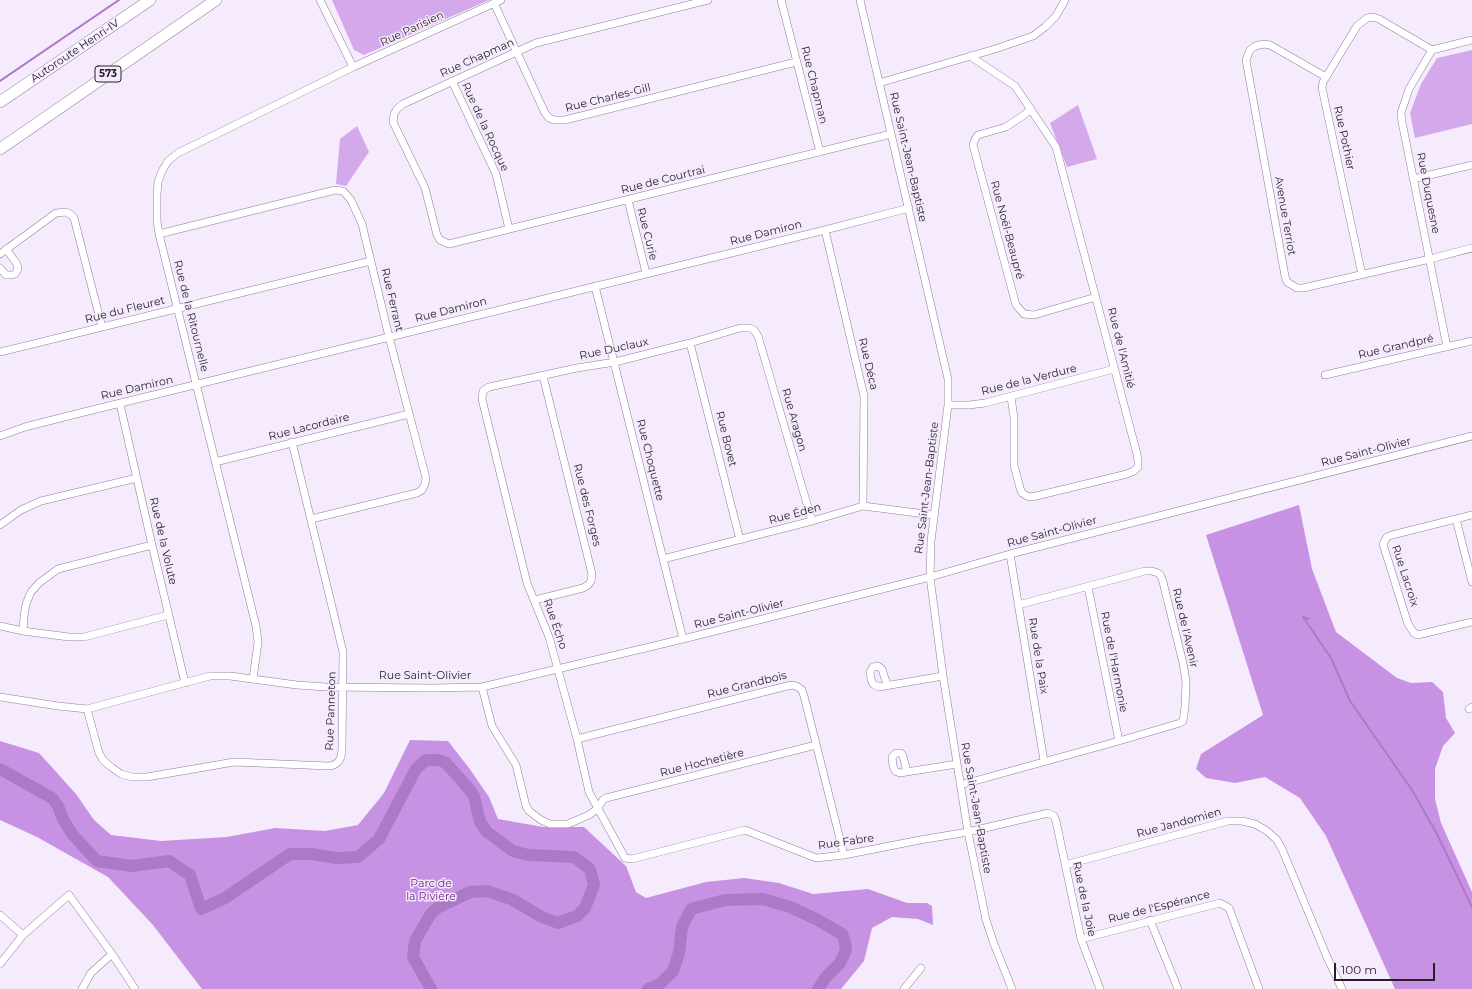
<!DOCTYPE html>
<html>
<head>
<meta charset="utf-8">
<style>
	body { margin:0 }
	#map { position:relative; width:1472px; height:989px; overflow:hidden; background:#f6eafd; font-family:Montserrat,sans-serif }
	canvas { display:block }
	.scale { position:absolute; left:1334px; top:963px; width:101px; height:18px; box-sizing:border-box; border:2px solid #261f2b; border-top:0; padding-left:5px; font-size:12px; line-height:14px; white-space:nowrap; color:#261f2b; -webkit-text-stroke:3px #f6eafd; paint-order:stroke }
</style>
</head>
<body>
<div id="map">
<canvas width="1472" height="989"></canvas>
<div class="scale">100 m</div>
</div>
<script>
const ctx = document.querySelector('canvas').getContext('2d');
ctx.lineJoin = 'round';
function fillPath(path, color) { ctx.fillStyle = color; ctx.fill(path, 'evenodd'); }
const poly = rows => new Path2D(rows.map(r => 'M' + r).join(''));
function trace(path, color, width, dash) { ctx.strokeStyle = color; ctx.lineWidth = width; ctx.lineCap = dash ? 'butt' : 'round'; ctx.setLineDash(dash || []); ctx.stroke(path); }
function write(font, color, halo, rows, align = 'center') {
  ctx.font = font + ' Montserrat,sans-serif'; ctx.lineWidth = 3; ctx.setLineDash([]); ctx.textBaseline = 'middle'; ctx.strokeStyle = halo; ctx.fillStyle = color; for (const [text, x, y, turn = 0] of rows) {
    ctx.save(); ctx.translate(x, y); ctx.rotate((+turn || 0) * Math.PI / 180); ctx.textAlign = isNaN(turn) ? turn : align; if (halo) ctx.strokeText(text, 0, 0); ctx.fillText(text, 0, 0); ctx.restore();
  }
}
fillPath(poly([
	[332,0,489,0,364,55,354,50],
	[1472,50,1472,124,1415,138,1410,113,1421,84,1437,58],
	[1078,105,1097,159,1067,167,1050,123],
	[357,126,369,152,346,186,336,184,340,139]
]), '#d4a9ec');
fillPath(poly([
	[1299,505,1312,569,1336,632,1397,678,1411,683,1432,682,1443,692,1446,718,1455,733,1443,746,1435,769,1435,799,1441,823,1472,892,1472,989,1395,989,1326,836,1300,798,1265,777,1235,783,1206,778,1196,769,1201,754,1263,715,1206,535],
	[410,740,448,741,469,768,489,797,498,819,543,827,584,827,626,866,636,892,646,898,706,882,744,878,779,883,813,894,868,889,907,903,927,903,932,906,933,925,918,919,892,917,872,928,864,961,841,989,202,989,153,925,108,877,37,837,0,820,0,741,39,753,76,794,94,820,111,835,161,841,227,837,275,828,325,831,358,825,384,793]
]), '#c792e3');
trace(poly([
	[0,81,119,0],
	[1309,619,1303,617,1331,658,1350,701,1412,790,1437,834,1472,907]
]), '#ac79c7', 2);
trace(poly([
	[0,769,52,798,58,806,62,817,72,834,97,861,132,866,169,861,190,875,201,909,225,898,290,854,311,854,337,858,358,857,379,839,416,769,426,760,439,760,446,763,469,789,474,796,480,822,487,832,513,851,528,855,574,857,590,869,594,885,585,908,577,916,558,923,542,917,511,899,487,891,470,892,437,908,430,915,415,941,413,957,431,989],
	[648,989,660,984,673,971,679,953,682,927,691,909,725,900,763,899,790,907,816,919,842,934,845,942,846,950,840,963,826,977,818,989]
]), '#ac79c7', 12);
const minor = poly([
	[320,0,353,67],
	[708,0,536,43,403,104,397,109,394,114,393,122,425,188,437,235,440,240,449,244,891,134],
	[781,0,820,152],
	[860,0,948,379,948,405,931,541,930,577,943,676,968,832,986,920,994,944,1012,989],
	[494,3,545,113,549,118,554,120,565,120,796,62],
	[1432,50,1409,89,1401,113,1402,122,1447,347],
	[970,56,1015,86,1056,147,1137,454,1138,461,1138,467,1134,471,1127,474,1032,497,1027,496,1022,493,1020,488,1014,465,1014,418,1011,397],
	[1326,77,1270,45,1264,44,1255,46,1250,50,1246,60,1285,276,1287,282,1297,288,1303,288,1430,259,1472,248],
	[452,81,496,174,509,229],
	[879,83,995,49,1033,36,1045,27,1056,16,1065,0],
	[1031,109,1024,115,1006,127,978,135,975,139,973,145,1016,305,1024,314,1034,315,1096,297],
	[1413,179,1472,165],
	[628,200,646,273],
	[825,230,864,396,863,506],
	[159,234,335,190,343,191,351,200,362,224,389,337,426,478,425,484,422,490,417,493,311,519],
	[0,254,56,213,66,212,70,214,74,218,102,327],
	[0,268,6,275,12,275,15,274,18,269,17,264,6,249],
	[1362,275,1322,88,1323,82,1357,26,1367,18,1373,17,1379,19,1432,50,1472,40],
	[595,286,683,639],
	[690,343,740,540],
	[0,352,371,261],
	[1325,375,1472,341],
	[120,404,152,545,185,683],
	[948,405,969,405,985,403,1114,369],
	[0,436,25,427,76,414,825,230,909,208],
	[215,462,409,414],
	[1472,515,1392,535,1387,537,1383,544,1408,624,1414,633,1417,635,1422,634,1472,622],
	[1456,519,1472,582],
	[812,521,758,336,754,330,750,328,740,328,690,343,615,362,577,368,489,387,483,391,482,399,527,583,549,637,577,739,589,792,625,858,632,859,745,830,816,858,844,855,920,840,968,832,1048,813,1054,816,1056,821,1081,939,1100,989],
	[0,525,21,510,41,501,137,478],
	[1010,554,1044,761],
	[663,559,812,521,863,506,933,515],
	[1088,587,1119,741],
	[535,600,583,588,588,585,591,581,592,574,543,376],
	[0,626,23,631,69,637,84,637,168,615],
	[23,631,24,616,26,604,31,592,39,583,58,569,152,545],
	[253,679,258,642,256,626,159,234,157,221,157,195,158,182,162,171,168,161,178,153,353,67,501,0],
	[887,685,882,669,878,666,873,667,870,672,871,679,873,684,879,687,943,676],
	[482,687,492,726,516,765,526,806,529,811,541,820,550,824,568,824,589,815,597,809,603,800,606,798,816,745],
	[0,697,58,706,87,709,210,676,230,676,297,685,326,687,432,688,482,687,683,639,930,577,1010,554,1472,436],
	[87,709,99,753,103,760,111,767,121,774,132,777,147,777,234,762,329,766,334,765,338,762,341,757,342,749,343,652,292,442],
	[1469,709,1472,707],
	[577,739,787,686,793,685,798,687,802,690,804,696,844,855],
	[907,772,903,756,901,753,896,753,892,757,893,766,895,771,900,773,957,764],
	[960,785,1119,741,1180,723,1183,721,1185,707,1186,681,1183,663,1163,582,1161,576,1158,573,1152,571,1145,571,1018,605],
	[1065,865,1228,821,1242,821,1255,824,1267,831,1277,840,1282,849,1327,957,1342,989],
	[0,915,23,935],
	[1150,920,1178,989],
	[1081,939,1220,903,1229,908,1259,989],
	[0,964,23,935,69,895,112,954,135,989],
	[82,989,91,973,112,954],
	[904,989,921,968]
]);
const highway = poly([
	[0,102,150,0],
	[0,149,216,0]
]);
trace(minor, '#907d9a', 8);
trace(highway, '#907d9a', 12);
trace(minor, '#fff', 7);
trace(highway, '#fff', 11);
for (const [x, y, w] of [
	[108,74,26]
]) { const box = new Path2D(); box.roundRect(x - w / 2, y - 8, w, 16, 3); ctx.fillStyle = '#f6eafd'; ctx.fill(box); trace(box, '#261f2b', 1); }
write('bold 10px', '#261f2b', null, [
	["573",108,74]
]);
write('11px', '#261f2b', '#f6eafd', [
	["Rue Parisien",412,29,-25],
	["Autoroute Henri-IV",75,51,-34],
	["Rue Chapman",477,58,-24],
	["Rue Chapman",814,85,76],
	["Rue Charles-Gill",608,98,-14],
	["Rue de la Rocque",485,127,65],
	["Rue Pothier",1344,138,78],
	["Rue Saint-Jean-Baptiste",908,157,77],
	["Rue de Courtrai",663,180,-14],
	["Rue Duquesne",1428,193,79],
	["Avenue Terriot",1285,216,80],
	["Rue Noël-Beaupré",1007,230,75],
	["Rue Damiron",766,233,-14],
	["Rue Curie",647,234,76],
	["Rue Ferrant",392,300,77],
	["Rue du Fleuret",125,310,-14],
	["Rue Damiron",451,310,-14],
	["Rue de la Ritournelle",191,316,76],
	["Rue Grandpré",1396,347,-13],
	["Rue de l'Amitié",1121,348,76],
	["Rue Duclaux",614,349,-12],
	["Rue Déca",868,364,77],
	["Rue de la Verdure",1029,380,-14],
	["Rue Damiron",137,388,-13],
	["Rue Aragon",794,420,74],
	["Rue Lacordaire",309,427,-14],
	["Rue Bovet",726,439,76],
	["Rue Saint-Olivier",1366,452,-14],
	["Rue Choquette",650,460,76],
	["Rue Saint-Jean-Baptiste",927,488,-83],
	["Rue des Forges",587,505,76],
	["Rue Éden",795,514,-15],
	["Rue Saint-Olivier",1052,532,-15],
	["Rue de la Volute",163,541,77],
	["Rue Lacroix",1405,576,72],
	["Rue Saint-Olivier",739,614,-14],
	["Rue Écho",555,624,71],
	["Rue de l'Avenir",1185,628,77],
	["Rue de la Paix",1038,656,81],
	["Rue de l'Harmonie",1114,662,79],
	["Rue Saint-Olivier",425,676],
	["Rue Grandbois",747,685,-14],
	["Rue Panneton",331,711,-88],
	["Rue Hochetière",702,763,-14],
	["Rue Saint-Jean-Baptiste",976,808,80],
	["Rue Jandomien",1179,823,-15],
	["Rue Fabre",846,842,-8],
	["Rue de la Joie",1084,899,78],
	["Rue de l'Espérance",1159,907,-14]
]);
write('11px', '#601e7d', '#f6eafd', [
	["Parc de",431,884],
	["la Rivière",431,897]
]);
</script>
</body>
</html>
